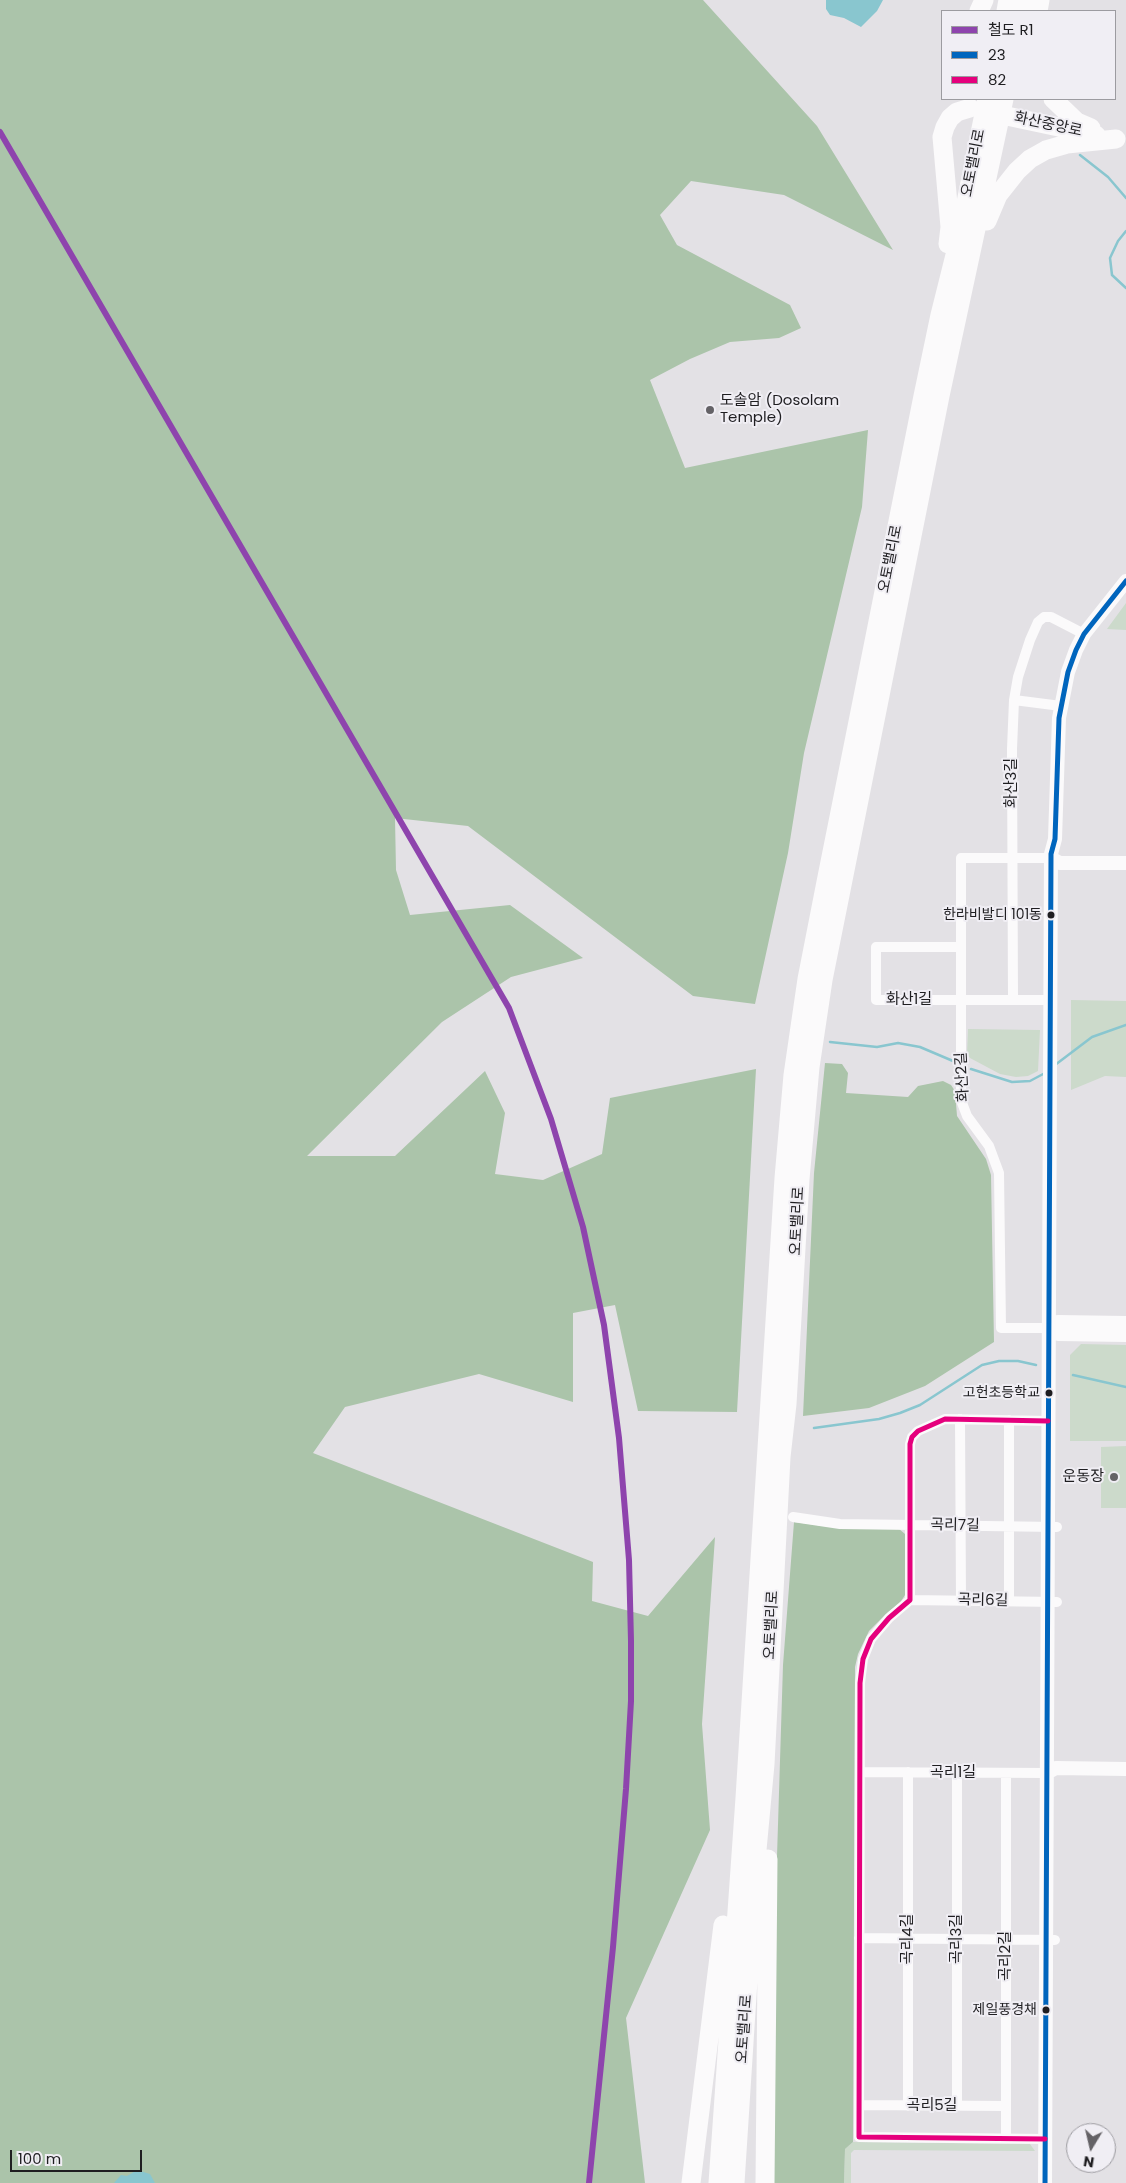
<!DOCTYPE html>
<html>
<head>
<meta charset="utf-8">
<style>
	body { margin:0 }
	#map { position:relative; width:1126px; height:2183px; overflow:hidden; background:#e3e1e5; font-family:Poppins,"Noto Sans KR",sans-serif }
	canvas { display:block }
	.legend { position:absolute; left:941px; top:10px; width:175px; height:90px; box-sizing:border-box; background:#f0eef4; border:1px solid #9c9ba0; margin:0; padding:6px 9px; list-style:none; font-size:15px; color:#1f1e21 }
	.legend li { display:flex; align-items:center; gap:10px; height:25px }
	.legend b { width:25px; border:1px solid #9c9ba0 }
	.north { position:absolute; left:1066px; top:2123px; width:50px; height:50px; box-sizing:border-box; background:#f0eef4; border:1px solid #9c9ba0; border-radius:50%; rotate:189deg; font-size:14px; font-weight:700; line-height:20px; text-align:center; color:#1f1e21 }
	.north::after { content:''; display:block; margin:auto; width:18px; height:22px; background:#646266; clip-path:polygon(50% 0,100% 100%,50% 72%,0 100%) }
	.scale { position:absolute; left:10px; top:2150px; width:132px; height:22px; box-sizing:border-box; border:2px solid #1f1e21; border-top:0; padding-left:6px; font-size:15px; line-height:18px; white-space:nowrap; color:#1f1e21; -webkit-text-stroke:4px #f0eef4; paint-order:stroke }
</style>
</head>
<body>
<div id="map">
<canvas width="1126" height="2183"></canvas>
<ul class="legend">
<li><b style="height:6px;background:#8e44ad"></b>철도 R1</li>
<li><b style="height:6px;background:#0065bd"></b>23</li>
<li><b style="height:6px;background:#e5007d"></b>82</li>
</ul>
<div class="north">N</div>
<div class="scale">100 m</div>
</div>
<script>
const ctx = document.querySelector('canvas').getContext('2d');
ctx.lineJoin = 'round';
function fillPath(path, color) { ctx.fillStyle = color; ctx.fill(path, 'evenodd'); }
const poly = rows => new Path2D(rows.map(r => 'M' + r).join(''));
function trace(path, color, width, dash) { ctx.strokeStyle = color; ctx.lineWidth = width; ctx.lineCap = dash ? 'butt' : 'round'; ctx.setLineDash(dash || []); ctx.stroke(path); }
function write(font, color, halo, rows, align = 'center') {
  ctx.font = font + ' Poppins,"Noto Sans KR",sans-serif'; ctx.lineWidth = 4; ctx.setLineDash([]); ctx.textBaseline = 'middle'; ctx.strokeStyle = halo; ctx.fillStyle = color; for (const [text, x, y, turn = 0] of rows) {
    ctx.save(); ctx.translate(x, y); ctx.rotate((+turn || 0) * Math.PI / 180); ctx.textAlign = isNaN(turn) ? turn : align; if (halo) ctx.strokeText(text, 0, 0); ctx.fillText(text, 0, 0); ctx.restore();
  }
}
fillPath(poly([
	[1126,603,1126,630,1107,629],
	[1071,1000,1126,1001,1126,1077,1105,1076,1071,1090],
	[968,1029,1040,1030,1038,1071,1028,1076,1016,1077,1000,1074,970,1058,967,1054],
	[1081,1344,1126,1345,1126,1441,1070,1441,1070,1355],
	[1126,1446,1126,1508,1101,1508,1101,1447],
	[853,2142,1030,2144,1035,2151,854,2150,851,2153,851,2183,844,2183,845,2149]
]), '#ccdacb');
fillPath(poly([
	[0,0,703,0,817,126,893,250,784,195,691,181,660,215,677,245,790,305,801,328,779,338,730,342,690,359,650,380,685,468,868,430,862,507,804,753,788,853,755,1004,693,996,468,826,395,818,396,870,410,915,510,905,583,958,511,977,442,1022,307,1156,395,1156,485,1071,505,1113,495,1174,543,1180,602,1154,610,1098,756,1069,737,1412,638,1411,615,1305,573,1313,573,1402,479,1374,345,1407,313,1453,593,1562,592,1601,648,1616,715,1537,702,1724,710,1830,626,2018,645,2183,0,2183],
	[825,1063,842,1064,848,1073,846,1093,908,1097,918,1086,943,1081,951,1085,955,1091,957,1116,986,1159,991,1175,994,1342,925,1386,869,1408,803,1416,814,1173],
	[794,1522,839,1528,898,1528,905,1534,905,1595,900,1603,888,1612,869,1631,858,1654,855,1667,853,2142,845,2149,844,2183,771,2183,775,1920,783,1665]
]), '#abc4aa');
fillPath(poly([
	[826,0,883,0,877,11,861,27,844,18,830,15,826,9],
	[137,2170,150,2174,155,2183,114,2183,121,2175,127,2176]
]), '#89c6cf');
trace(poly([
	[1080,155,1108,177,1126,198],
	[1126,231,1118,241,1110,258,1112,275,1126,288],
	[830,1042,877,1047,898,1043,920,1047,953,1061],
	[1055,1065,1092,1037,1126,1025],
	[971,1069,1012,1082,1030,1081,1045,1073],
	[1073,1375,1126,1387],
	[814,1428,879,1419,900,1413,920,1405,982,1365,999,1361,1018,1361,1036,1365]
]), '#89c6cf', 2.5);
trace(poly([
	[1014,700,1061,706],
	[961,947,876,947,876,1000,1050,1000],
	[1013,1000,1012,749,1014,700,1018,677,1030,640,1038,622,1044,617,1051,617,1084,634],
	[1049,1328,1001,1328,999,1173,989,1146,967,1116,961,1100,961,858,1051,858],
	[960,1419,961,1601],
	[793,1517,840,1524,1057,1527],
	[910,1600,1057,1602],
	[1009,1601,1009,1420],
	[860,1772,1047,1773],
	[859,1938,1055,1940],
	[859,2105,1006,2106],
	[908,2106,908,1772],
	[957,2106,957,1773],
	[1006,2138,1006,1773],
	[1045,2139,859,2137,860,1683,863,1659,871,1639,889,1618,910,1600,910,1444,912,1437,918,1431,945,1419,1048,1421]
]), '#fbfafb', 10);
trace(poly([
	[1051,858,1060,863,1126,863],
	[1126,1323,1058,1322,1049,1328,1058,1334,1126,1335],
	[1047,1773,1056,1768,1126,1769],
	[1045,2183,1051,854,1055,839,1059,718,1068,672,1076,650,1084,634,1126,581]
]), '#fbfafb', 14);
trace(poly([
	[979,11,984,0],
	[1006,11,1008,0],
	[1022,11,1025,0],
	[1038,11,1040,0],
	[1053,99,1077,122,1091,128],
	[988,112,1096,135],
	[987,221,998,195,1017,171,1030,159,1046,150,1067,144,1116,139],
	[948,244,950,227,942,137,945,127,950,118,957,112,970,108],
	[691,2183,723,1925],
	[718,2183,745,1798,784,1178,793,1075,807,979,826,882,923,396,940,315,957,247,987,99],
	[735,2183,755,1871,765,1764,781,1457,787,1404,800,1179,810,1067,823,980,940,396,1004,99],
	[765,2183,768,1859]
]), '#fbfafb', 19);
trace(poly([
	[1045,2183,1051,854,1055,839,1059,718,1068,672,1076,650,1084,634,1126,581]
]), '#0065bd', 5);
trace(poly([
	[1045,2139,859,2137,860,1683,863,1659,871,1639,889,1618,910,1600,910,1444,912,1437,918,1431,945,1419,1048,1421]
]), '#e5007d', 5);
trace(poly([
	[0,132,509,1008,551,1119,583,1227,604,1325,619,1438,629,1560,631,1641,631,1701,626,1789,613,1947,589,2183]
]), '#8e44ad', 6);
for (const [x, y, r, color] of [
	[710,410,5,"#646266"],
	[1051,915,4.5,"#1f1e21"],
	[1049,1393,4.5,"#1f1e21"],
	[1114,1477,5,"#646266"],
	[1046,2010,4.5,"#1f1e21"]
]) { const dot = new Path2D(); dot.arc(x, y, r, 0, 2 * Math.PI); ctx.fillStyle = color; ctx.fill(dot); trace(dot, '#f0eef4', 2); }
write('14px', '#1f1e21', '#f0eef4', [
	["한라비발디 101동",1042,915],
	["고헌초등학교",1040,1393],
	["제일풍경채",1037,2010]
], 'right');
write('15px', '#1f1e21', '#f0eef4', [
	["화산중앙로",1048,125,12],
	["오토밸리로",974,163,-79],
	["오토밸리로",891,559,-79],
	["화산3길",1012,783,-90],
	["화산1길",909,1000],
	["화산2길",963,1077,-93],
	["오토밸리로",798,1221,-87],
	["곡리7길",955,1526,1],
	["곡리6길",983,1601,1],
	["오토밸리로",772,1625,-87],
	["곡리1길",953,1773],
	["곡리4길",908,1939,-90],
	["곡리3길",957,1939,-90],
	["곡리2길",1006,1956,-90],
	["오토밸리로",745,2029,-86],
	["곡리5길",932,2106]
]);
write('15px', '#1f1e21', '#f0eef4', [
	["도솔암 (Dosolam",720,401],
	["Temple)",720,418],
	["운동장",1104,1477,"right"]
], 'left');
</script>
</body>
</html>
